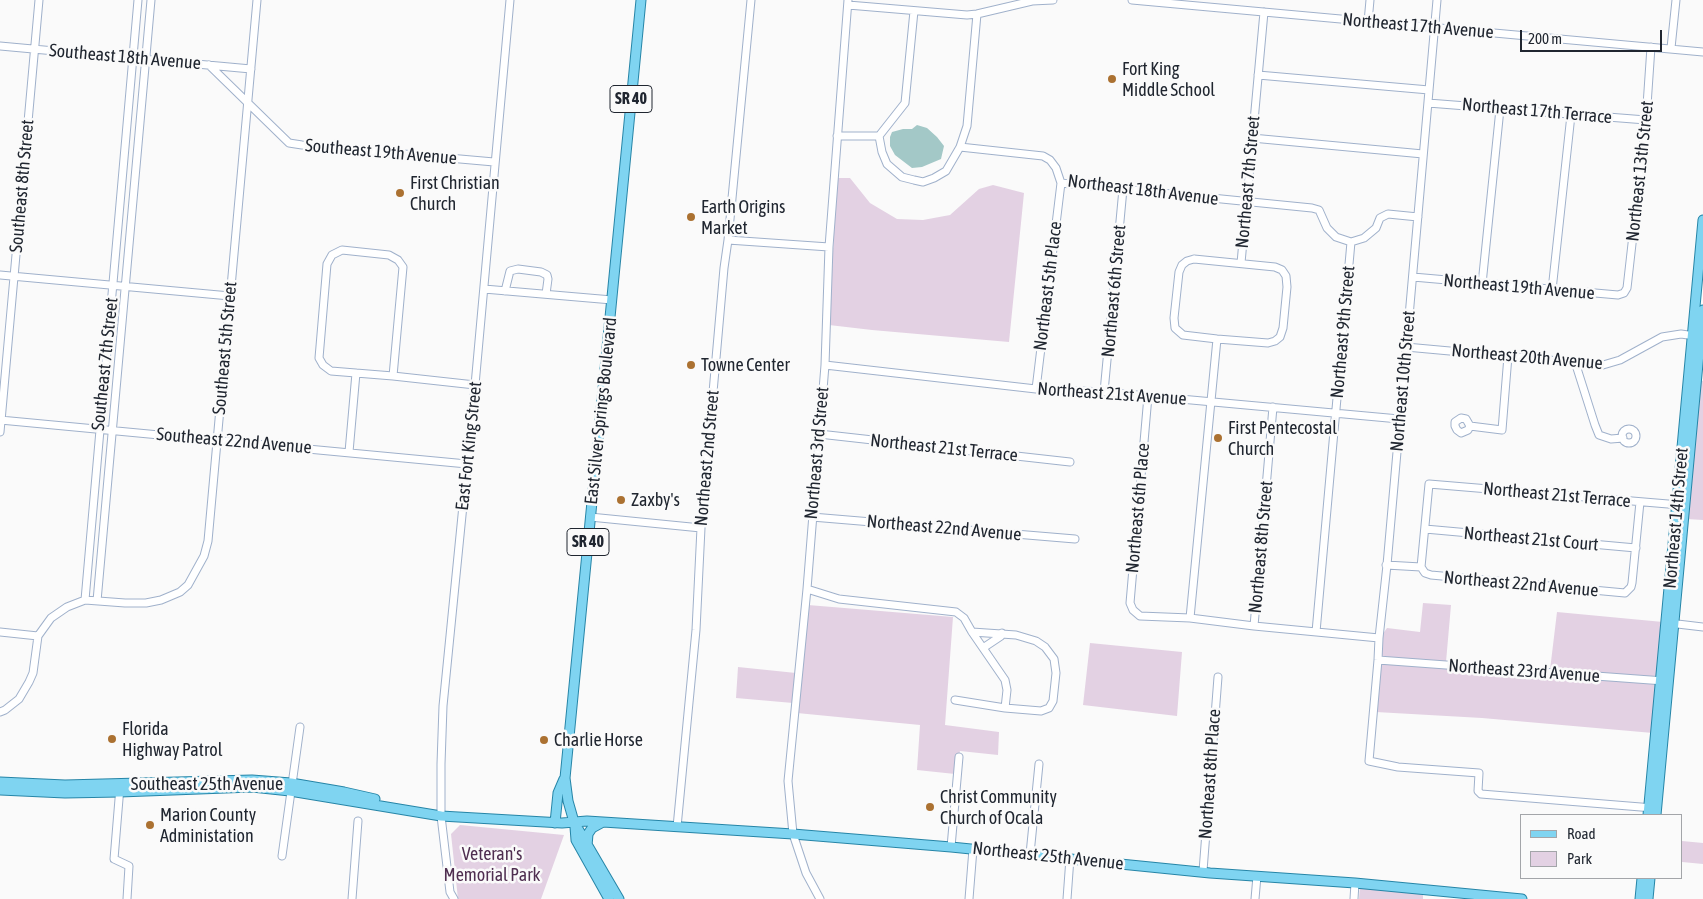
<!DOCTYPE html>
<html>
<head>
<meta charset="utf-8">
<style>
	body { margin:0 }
	#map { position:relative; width:1703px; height:899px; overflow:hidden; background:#fafafa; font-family:"Asap Condensed",sans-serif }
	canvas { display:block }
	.legend { position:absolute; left:1520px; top:814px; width:162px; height:65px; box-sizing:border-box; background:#fafafa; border:1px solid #a3a5a9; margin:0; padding:6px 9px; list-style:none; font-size:15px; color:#202630 }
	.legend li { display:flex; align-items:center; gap:10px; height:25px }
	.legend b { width:25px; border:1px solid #a3a5a9 }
	.scale { position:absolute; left:1520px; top:30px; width:142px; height:22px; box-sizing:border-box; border:2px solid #202630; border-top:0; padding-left:6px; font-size:15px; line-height:18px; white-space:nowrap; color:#202630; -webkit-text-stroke:4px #fafafa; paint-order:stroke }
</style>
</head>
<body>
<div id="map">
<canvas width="1703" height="899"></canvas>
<ul class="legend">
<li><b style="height:6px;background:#7fd4f1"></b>Road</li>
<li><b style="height:14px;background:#e3d1e3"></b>Park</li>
</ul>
<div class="scale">200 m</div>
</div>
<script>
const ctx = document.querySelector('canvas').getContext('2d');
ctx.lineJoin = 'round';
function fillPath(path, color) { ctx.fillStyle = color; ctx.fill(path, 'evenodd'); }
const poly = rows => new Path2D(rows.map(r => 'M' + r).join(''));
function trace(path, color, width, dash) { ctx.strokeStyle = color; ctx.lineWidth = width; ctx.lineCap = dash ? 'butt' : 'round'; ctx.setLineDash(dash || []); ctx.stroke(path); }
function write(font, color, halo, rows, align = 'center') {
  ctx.font = font + ' "Asap Condensed",sans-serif'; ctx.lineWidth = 5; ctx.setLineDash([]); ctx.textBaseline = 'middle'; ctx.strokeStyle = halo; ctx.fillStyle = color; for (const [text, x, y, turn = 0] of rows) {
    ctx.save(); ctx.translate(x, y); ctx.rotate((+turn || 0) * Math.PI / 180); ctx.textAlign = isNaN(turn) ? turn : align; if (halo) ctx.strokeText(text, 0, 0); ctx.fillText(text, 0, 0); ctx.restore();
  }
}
fillPath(poly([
	[837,178,850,178,870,203,897,219,923,220,950,215,979,189,993,185,1024,193,1009,342,872,330,829,325],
	[1699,380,1703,381,1703,520,1687,519],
	[1423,603,1451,605,1446,662,1381,658,1382,635,1387,628,1420,632],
	[808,605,953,617,945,725,999,732,998,755,960,751,955,774,917,770,920,725,797,713],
	[1557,612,1663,622,1658,679,1550,670],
	[1090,643,1182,652,1177,716,1083,705],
	[1381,662,1549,677,1550,675,1658,683,1653,733,1482,718,1376,712],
	[738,667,796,673,793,703,736,698],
	[460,825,564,835,541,899,458,899,451,834],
	[1682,841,1703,843,1703,864,1682,862],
	[1360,886,1423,893,1423,899,1359,899]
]), '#e3d1e3');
fillPath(poly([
	[917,125,927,128,937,137,944,146,941,159,922,167,912,168,895,155,890,146,890,137,892,132,903,129,912,129]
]), '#a3c8c7');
const minor = poly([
	[1132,0,1703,52],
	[1437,0,1387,565,1379,638,1378,660,1369,761,1398,767,1479,773,1478,791,1481,794,1653,808],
	[848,5,967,15,977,14,1032,1,1053,0],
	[1368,22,1370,0],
	[0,46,251,69],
	[1671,48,1676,0],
	[209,65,289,143,302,145,494,162],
	[1258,75,1429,90],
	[1428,103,1646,120],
	[837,136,879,136],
	[879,136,882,152,887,164,902,177,914,180,923,182,934,178,946,171,960,147,1043,156,1050,160,1056,168,1061,183,1312,208,1319,210,1327,228,1336,237,1351,242,1364,238,1376,228,1380,218,1388,214,1418,217],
	[879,136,905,103,914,11],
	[1252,138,1423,154],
	[960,147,967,126,977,14],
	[728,240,829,247],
	[1194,259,1275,267,1282,270,1286,276,1287,287,1283,328,1280,337,1275,341,1268,343,1217,339,1183,335,1175,328,1174,318,1179,272,1182,265,1187,261,1194,259],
	[1241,263,1264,12],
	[0,275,230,296],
	[1413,277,1618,295,1624,293,1627,288,1646,120,1651,47],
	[1482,284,1500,109],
	[484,289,612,300],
	[1552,290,1571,115],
	[505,291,510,271,518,269,541,272,547,275,548,279,546,294],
	[1406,347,1603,365,1620,360,1662,337,1681,334,1695,336],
	[1575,362,1595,425,1599,435,1611,439,1623,438],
	[825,365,1036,389,1104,392,1399,419],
	[393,376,403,267,398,260,389,255,342,250,332,255,327,264,319,358,323,365,331,371,393,376,475,385],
	[1036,389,1061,183],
	[1104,392,1123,189],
	[1148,396,1130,603,1133,610,1140,616,1190,618,1254,626,1379,638],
	[0,420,467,464],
	[1470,426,1468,430,1461,433,1457,430,1455,426,1455,422,1461,418,1466,419,1470,426,1502,430,1508,356],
	'1622 436a7 7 0 1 1 14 0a7 7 0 1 1-14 0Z',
	[0,432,39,0],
	[819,434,1070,462],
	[349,452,356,373],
	[590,517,701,528],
	[812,517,1075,539],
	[1425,529,1636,548],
	[1386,565,1421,567,1425,573,1431,575,1625,593,1631,587,1632,583,1640,502],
	[1421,567,1429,484,1680,505],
	[807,589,839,599,956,612,964,618,972,632],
	[85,600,138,0],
	[97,601,151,0],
	[1190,618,1217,339],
	[1669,623,1703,627],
	[1254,626,1273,407],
	[0,632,38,636],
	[972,632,1016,635,1036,641,1045,647,1054,659,1056,673,1053,701,1049,708,1041,711,1005,708,1007,690,1005,680,972,632],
	[1316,632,1351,242],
	[983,648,1001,636,1002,633],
	[1378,660,1664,681],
	[955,700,1005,708],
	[0,712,5,710,19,699,29,682,33,673,38,636,51,618,67,607,85,600,125,603,146,603,161,600,180,592,188,585,204,556,208,541,257,0],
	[120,787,114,859,129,866,127,899],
	[677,827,696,630,701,528,724,268,728,240,751,0],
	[951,847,959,757],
	[1030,854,1039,764],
	[282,856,300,727],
	[1203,871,1218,677],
	[352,899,358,821],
	[454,899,450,892,441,816,441,764,443,706,475,385,510,0],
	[820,899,806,873,793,834,788,781,807,589,825,365,829,247,848,0],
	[969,899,973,849],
	[1067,899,1070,858],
	[1255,899,1257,876],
	[1354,899,1355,883]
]);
const major = poly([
	[0,782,65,785,252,780,291,783,344,792,375,799],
	[0,790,65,793,120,792,252,787,290,791,441,816,562,823,587,821,793,834,951,847,1210,873,1355,883,1522,899],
	[1648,815,1703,220],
	[1656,815,1703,310],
	[555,823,558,793,564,779],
	[575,827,576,840,609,899],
	[587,846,588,834,592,828,603,822],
	[619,899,574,822,568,801,565,778,641,0],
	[1640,899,1642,878],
	[1648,899,1650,878]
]);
trace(minor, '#a0b1cb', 9);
trace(major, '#2685a7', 11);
trace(minor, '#fff', 7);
trace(major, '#7fd4f1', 9);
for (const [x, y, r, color] of [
	[1112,79,5,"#ab7131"],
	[400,193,5,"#ab7131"],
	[691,217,5,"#ab7131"],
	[691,365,5,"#ab7131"],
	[1218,438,5,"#ab7131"],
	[621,500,5,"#ab7131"],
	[112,739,5,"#ab7131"],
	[544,740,5,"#ab7131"],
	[930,807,5,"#ab7131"],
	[150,825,5,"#ab7131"]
]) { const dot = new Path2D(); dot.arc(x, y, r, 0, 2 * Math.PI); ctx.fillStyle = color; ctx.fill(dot); trace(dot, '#fafafa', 2); }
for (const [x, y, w] of [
	[631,99,42],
	[588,542,42]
]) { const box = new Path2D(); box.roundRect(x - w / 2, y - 13.5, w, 27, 4); ctx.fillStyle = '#fafafa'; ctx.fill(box); trace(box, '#202630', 1); }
write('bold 16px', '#202630', null, [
	["SR 40",631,99],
	["SR 40",588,542]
]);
write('18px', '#202630', '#fafafa', [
	["Northeast 17th Avenue",1418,26,5],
	["Southeast 18th Avenue",125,57,5],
	["Northeast 17th Terrace",1537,111,5],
	["Southeast 19th Avenue",381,152,5],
	["Northeast 13th Street",1640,171,-84],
	["Northeast 7th Street",1248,182,-85],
	["Southeast 8th Street",22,186,-85],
	["Northeast 18th Avenue",1143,190,7],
	["Northeast 5th Place",1048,286,-83],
	["Northeast 19th Avenue",1519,287,5],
	["Northeast 6th Street",1114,291,-85],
	["Northeast 9th Street",1343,332,-85],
	["Southeast 5th Street",225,348,-85],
	["Northeast 20th Avenue",1527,357,5],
	["Southeast 7th Street",105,364,-84],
	["Northeast 10th Street",1403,381,-85],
	["Northeast 21st Avenue",1112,394,4],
	["East Silver Springs Boulevard",601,411,-84],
	["Southeast 22nd Avenue",234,441,5],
	["East Fort King Street",469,446,-84],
	["Northeast 21st Terrace",944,448,6],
	["Northeast 3rd Street",817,453,-85],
	["Northeast 2nd Street",707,458,-85],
	["Northeast 21st Terrace",1557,495,5],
	["Northeast 6th Place",1138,508,-85],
	["Northeast 14th Street",1676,518,-85],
	["Northeast 22nd Avenue",944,528,5],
	["Northeast 21st Court",1531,539,5],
	["Northeast 8th Street",1261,547,-85],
	["Northeast 22nd Avenue",1521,584,5],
	["Northeast 23rd Avenue",1524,671,4],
	["Northeast 8th Place",1210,774,-86],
	["Southeast 25th Avenue",207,784],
	["Northeast 25th Avenue",1048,856,6]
]);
write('18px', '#202630', '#fafafa', [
	["Fort King",1122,69],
	["Middle School",1122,90],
	["First Christian",410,183],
	["Church",410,204],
	["Earth Origins",701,207],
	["Market",701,228],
	["Towne Center",701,365],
	["First Pentecostal",1228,428],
	["Church",1228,449],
	["Zaxby's",631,500],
	["Florida",122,729],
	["Highway Patrol",122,750],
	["Charlie Horse",554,740],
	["Christ Community",940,797],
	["Church of Ocala",940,818],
	["Marion County",160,815],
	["Administation",160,836]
], 'left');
write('18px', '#4f2e50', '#fafafa', [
	["Veteran's",492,854],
	["Memorial Park",492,875]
]);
</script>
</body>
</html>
